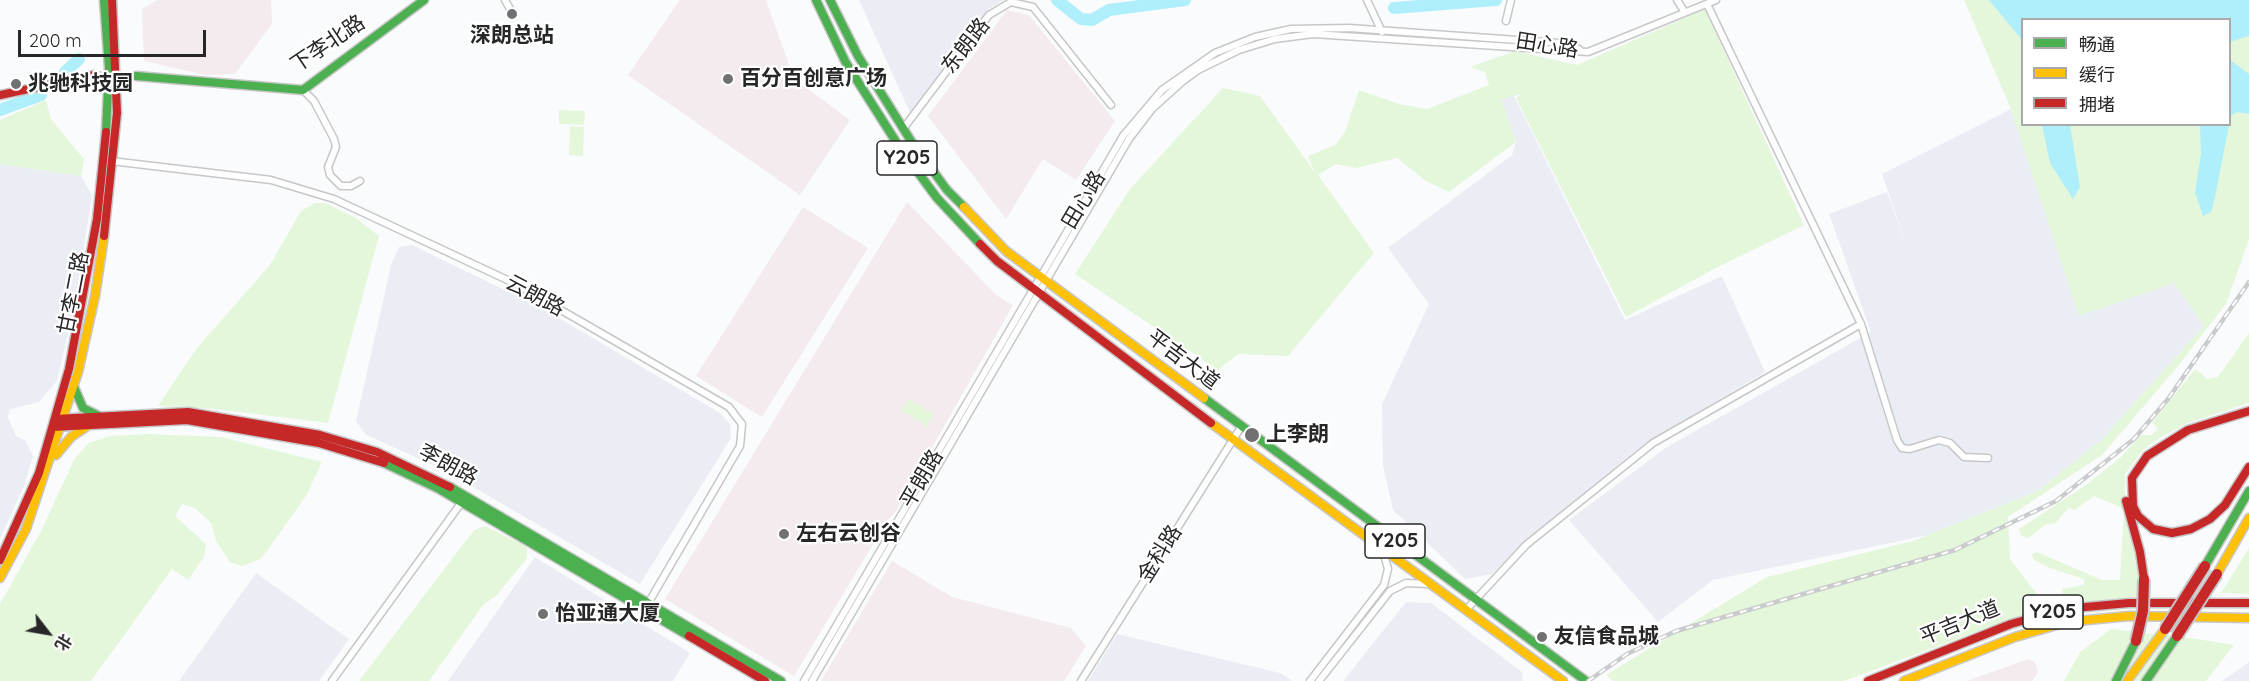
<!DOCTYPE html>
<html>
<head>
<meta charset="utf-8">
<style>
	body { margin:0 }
	#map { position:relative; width:2249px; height:681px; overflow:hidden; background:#fafbfd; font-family:Quicksand,"Noto Sans SC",sans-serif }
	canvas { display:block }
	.legend { position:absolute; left:2021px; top:18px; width:210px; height:108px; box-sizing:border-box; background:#fff; border:2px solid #a9a9a9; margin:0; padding:8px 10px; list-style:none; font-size:18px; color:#272729 }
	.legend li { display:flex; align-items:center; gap:12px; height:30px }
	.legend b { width:30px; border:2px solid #a9a9a9 }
	.north { position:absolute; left:18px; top:603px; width:60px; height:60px; -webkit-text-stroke:4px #fff; paint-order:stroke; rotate:121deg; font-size:16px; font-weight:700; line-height:24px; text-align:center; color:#272729 }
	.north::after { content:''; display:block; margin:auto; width:21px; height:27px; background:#272729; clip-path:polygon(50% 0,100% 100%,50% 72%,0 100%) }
	.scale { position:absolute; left:18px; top:30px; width:188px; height:27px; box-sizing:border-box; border:3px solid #272729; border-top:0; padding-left:8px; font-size:18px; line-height:21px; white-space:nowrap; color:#272729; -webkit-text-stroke:4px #fff; paint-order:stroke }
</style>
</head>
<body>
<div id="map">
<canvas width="2249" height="681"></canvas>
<ul class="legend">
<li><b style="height:8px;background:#4caf50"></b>畅通</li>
<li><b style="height:8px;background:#ffc107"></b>缓行</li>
<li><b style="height:8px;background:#c62828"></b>拥堵</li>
</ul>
<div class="north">北</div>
<div class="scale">200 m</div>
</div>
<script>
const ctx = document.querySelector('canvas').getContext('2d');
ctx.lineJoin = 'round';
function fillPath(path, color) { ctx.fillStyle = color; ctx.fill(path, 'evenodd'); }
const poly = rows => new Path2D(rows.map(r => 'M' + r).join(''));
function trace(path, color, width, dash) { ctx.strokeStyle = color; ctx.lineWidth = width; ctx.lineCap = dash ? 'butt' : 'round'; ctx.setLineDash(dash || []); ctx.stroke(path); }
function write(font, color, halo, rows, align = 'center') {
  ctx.font = font + ' Quicksand,"Noto Sans SC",sans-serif'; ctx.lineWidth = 4.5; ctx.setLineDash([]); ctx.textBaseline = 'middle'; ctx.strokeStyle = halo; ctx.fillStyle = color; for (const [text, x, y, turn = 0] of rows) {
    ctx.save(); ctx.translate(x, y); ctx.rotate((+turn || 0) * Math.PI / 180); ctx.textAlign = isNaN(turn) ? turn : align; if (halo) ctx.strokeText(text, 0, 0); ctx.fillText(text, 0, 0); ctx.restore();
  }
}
fillPath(poly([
	[157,0,271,0,272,24,235,74,205,75,144,61,142,9],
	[680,0,766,0,794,79,850,120,800,195,628,75],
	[1007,10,1029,15,1115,121,1076,180,1043,159,1006,219,928,116],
	[907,202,996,295,1013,305,896,511,887,521,794,676,665,599],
	[803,207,868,248,762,417,696,376],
	[892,561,952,597,1071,628,1086,646,1064,681,821,681],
	[2028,659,2035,662,2038,672,2032,681,1967,681]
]), '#f3ebee');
fillPath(poly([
	[859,0,1004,0,990,8,911,115],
	[1513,94,1625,320,1722,276,1765,372,1641,446,1537,531,1492,574,1465,579,1393,510,1383,466,1382,404,1429,304,1388,248,1512,155,1516,142,1501,99],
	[2011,109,2038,186,2174,283,2204,326,2101,440,2038,491,1928,535,1713,580,1658,622,1569,520,1667,447,1871,332,1829,214,1887,192,1907,247,1882,174],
	[0,164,81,176,92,195,76,299,57,381,39,402,10,409,8,417,16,436,25,440,33,456,24,486,0,539],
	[412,245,542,308,720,413,730,424,731,438,640,584,444,470,366,435,356,421,391,265,399,247],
	[535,557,690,653,673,681,448,681],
	[256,573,349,639,319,681,179,681],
	[1406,602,1431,603,1522,672,1523,681,1343,681],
	[1117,634,1280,673,1293,681,1088,681],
	[2249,662,2249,681,2222,681]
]), '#eaeef4');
fillPath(poly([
	[1964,0,2249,0,2249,239,2226,304,2174,371,2102,455,2008,517,2010,559,2046,606,1844,681,1613,681,1606,675,1767,577,1913,541,2038,491,2101,440,2204,326,2174,283,2079,316,2011,109],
	[2022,20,2230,20,2230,124,2022,124],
	[1705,9,1804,225,1714,269,1626,317,1516,98,1523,94,1501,99,1516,142,1449,192,1426,181,1397,158,1356,168,1336,164,1318,175,1374,253,1288,356,1238,354,1218,370,1075,274,1130,189,1223,88,1260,96,1314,171,1308,156,1335,145,1345,132,1359,90,1399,104,1427,109,1489,85,1485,72,1470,67,1515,51,1577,65],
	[46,100,51,119,84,159,81,176,0,164,0,120],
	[559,110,585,111,584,125,559,124],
	[570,126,584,127,583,156,569,155],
	[315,203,325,203,356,218,379,236,328,423,215,409,158,406,197,348,270,265,301,211],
	[2249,333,2249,403,2188,423,2161,437,2143,450,2125,474,2125,501,2146,596,2064,604,2062,589,2084,585,2084,579,2050,568,2034,560,2032,554,2037,552,2102,580,2120,580,2124,511,2118,506,2094,496,2075,510,2068,508,2056,523,2045,525,2028,538,2021,536,2019,529,2086,485,2121,457,2141,435,2151,435,2158,429,2152,423,2195,369,2208,379,2218,377],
	[909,399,934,414,927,426,902,411],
	[149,434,221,437,322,462,306,496,261,559,242,566,230,562,216,541,211,523,195,508,182,504,175,516,206,544,204,557,188,580,172,569,91,681,0,681,0,604,41,531,75,458,89,443,110,436],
	[485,526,527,547,527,558,496,596,483,605,429,681,359,681,474,530],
	[2249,548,2249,594,2221,593],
	[2111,629,2197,639,2234,645,2206,681,2064,681,2080,652]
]), '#e4f7db');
fillPath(poly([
	[1989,0,2249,0,2249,36,2230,42,2230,20,2022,20,2022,40],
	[2230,60,2249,74,2249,114,2237,112,2231,116,2230,123],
	[2042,125,2070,125,2080,187,2073,199,2050,163],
	[2200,125,2229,125,2215,197,2211,212,2203,216,2195,192,2201,154]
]), '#aeeffb');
trace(poly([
	[1057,0,1081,19,1092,20,1109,10,1185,0],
	[1394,8,1496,0],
	[65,72,79,59],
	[0,110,41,95]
]), '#aeeffb', 12);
trace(poly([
	[94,75,136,76]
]), '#d0d1d3', 8, [8, 4]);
const street = poly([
	[505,0,510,9],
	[1367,0,1382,32],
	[1677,0,1684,11],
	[1707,4,1861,324,1897,440,1902,448,1910,449,1939,440,1950,443,1964,457,1988,458],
	[1506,21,1511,0],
	[303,90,314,101,334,139,336,147,328,167,330,175,341,186,351,186,360,181],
	[903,129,989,15,1011,2,1033,7,1111,105],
	[111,161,271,180,334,199,516,284,729,407,742,424,740,446,646,607],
	[1466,610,1526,545,1653,443,1861,324],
	[332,681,464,499],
	[804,681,1123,136,1162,90,1215,53,1255,37,1291,29,1349,28,1559,43,1579,49],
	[812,681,1129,139,1152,109,1183,81,1198,70,1239,50,1275,39,1313,34,1588,52,1716,0],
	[1081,681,1241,427],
	[1310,681,1384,585,1388,569,1383,551],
	[1319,681,1390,591,1406,583,1428,584]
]);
const fast = poly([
	[104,0,109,68,106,132],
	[816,0,846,63,900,148,937,198,980,244],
	[830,0,858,56,911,141,947,190,964,207],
	[136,76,303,90,424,0],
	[74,387,83,408,99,416],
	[1204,398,1586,681],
	[384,463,439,489,689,636],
	[450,487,781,681],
	[2205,566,2249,491],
	[2116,681,2136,641],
	[2146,681,2177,636]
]);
const slow = poly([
	[964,207,1006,251,1204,398],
	[1211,423,1563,681],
	[56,455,71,437,86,427],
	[2217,574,2249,518],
	[0,578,26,529,78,372,95,296,104,236],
	[1904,681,2015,637,2067,622,2129,616,2249,618],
	[2127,681,2165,629]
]);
const jam = poly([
	[0,95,94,75],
	[104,236,117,113,112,0],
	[980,244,997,261,1211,423],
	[2249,411,2188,430,2147,456,2132,478,2133,506,2138,516,2153,529,2172,533,2191,529,2210,519,2225,505,2249,467],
	[55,419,188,412,320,435,377,452,450,487],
	[53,427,187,420,319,443,384,463],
	[2126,501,2140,552,2144,579],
	[0,560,39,473,69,369,97,219,106,132],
	[689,636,765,681],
	[1868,681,2011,624,2064,609,2129,603,2249,603]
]);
trace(street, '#c7c7c9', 9);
trace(fast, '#c7c7c9', 11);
trace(slow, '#c7c7c9', 11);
trace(jam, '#c7c7c9', 11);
trace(street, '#fefeff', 6);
trace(fast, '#4caf50', 8);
trace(slow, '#ffc107', 8);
trace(jam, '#c62828', 8);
const rail = poly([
	[1588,681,1627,654,1676,631,1955,550,2056,501,2134,439,2168,399,2249,282]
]);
trace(rail, '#cacbcc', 4.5);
trace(rail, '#fff', 2, [7]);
const jamBridge = poly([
	[2165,629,2205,566],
	[2177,636,2217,574],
	[2136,641,2143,611,2144,579]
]);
trace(jamBridge, '#c7c7c9', 14, []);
trace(jamBridge, '#c62828', 10);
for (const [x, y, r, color] of [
	[512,14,6,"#717173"],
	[728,79,6,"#717173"],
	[16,84,6,"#717173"],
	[1252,435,8,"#717173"],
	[784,534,6,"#717173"],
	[543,614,6,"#717173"],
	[1542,637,6,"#717173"]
]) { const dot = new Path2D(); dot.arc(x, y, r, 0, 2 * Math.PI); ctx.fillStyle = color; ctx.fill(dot); trace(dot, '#fff', 2); }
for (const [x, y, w] of [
	[907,158,60],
	[1395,541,60],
	[2053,612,60]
]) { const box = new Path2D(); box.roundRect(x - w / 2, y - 17, w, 34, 4.5); ctx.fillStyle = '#fff'; ctx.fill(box); trace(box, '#272729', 1.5); }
write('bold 20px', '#272729', null, [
	["Y205",907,158],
	["Y205",1395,541],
	["Y205",2053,612]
]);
write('bold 21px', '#272729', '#fff', [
	["深朗总站",512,36,"center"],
	["百分百创意广场",740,79],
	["兆驰科技园",28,84],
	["上李朗",1266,435],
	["左右云创谷",796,534],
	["怡亚通大厦",555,614],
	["友信食品城",1554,637]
], 'left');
write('21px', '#272729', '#fff', [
	["下李北路",328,44,-34],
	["东朗路",966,46,-52],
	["田心路",1547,46,9],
	["田心路",1084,200,-59],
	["甘李二路",74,293,-79],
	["云朗路",535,296,28],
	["平吉大道",1183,360,37],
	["李朗路",448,465,28],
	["平朗路",922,479,-60],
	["金科路",1160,554,-58],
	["平吉大道",1960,623,-22]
]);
</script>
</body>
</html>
